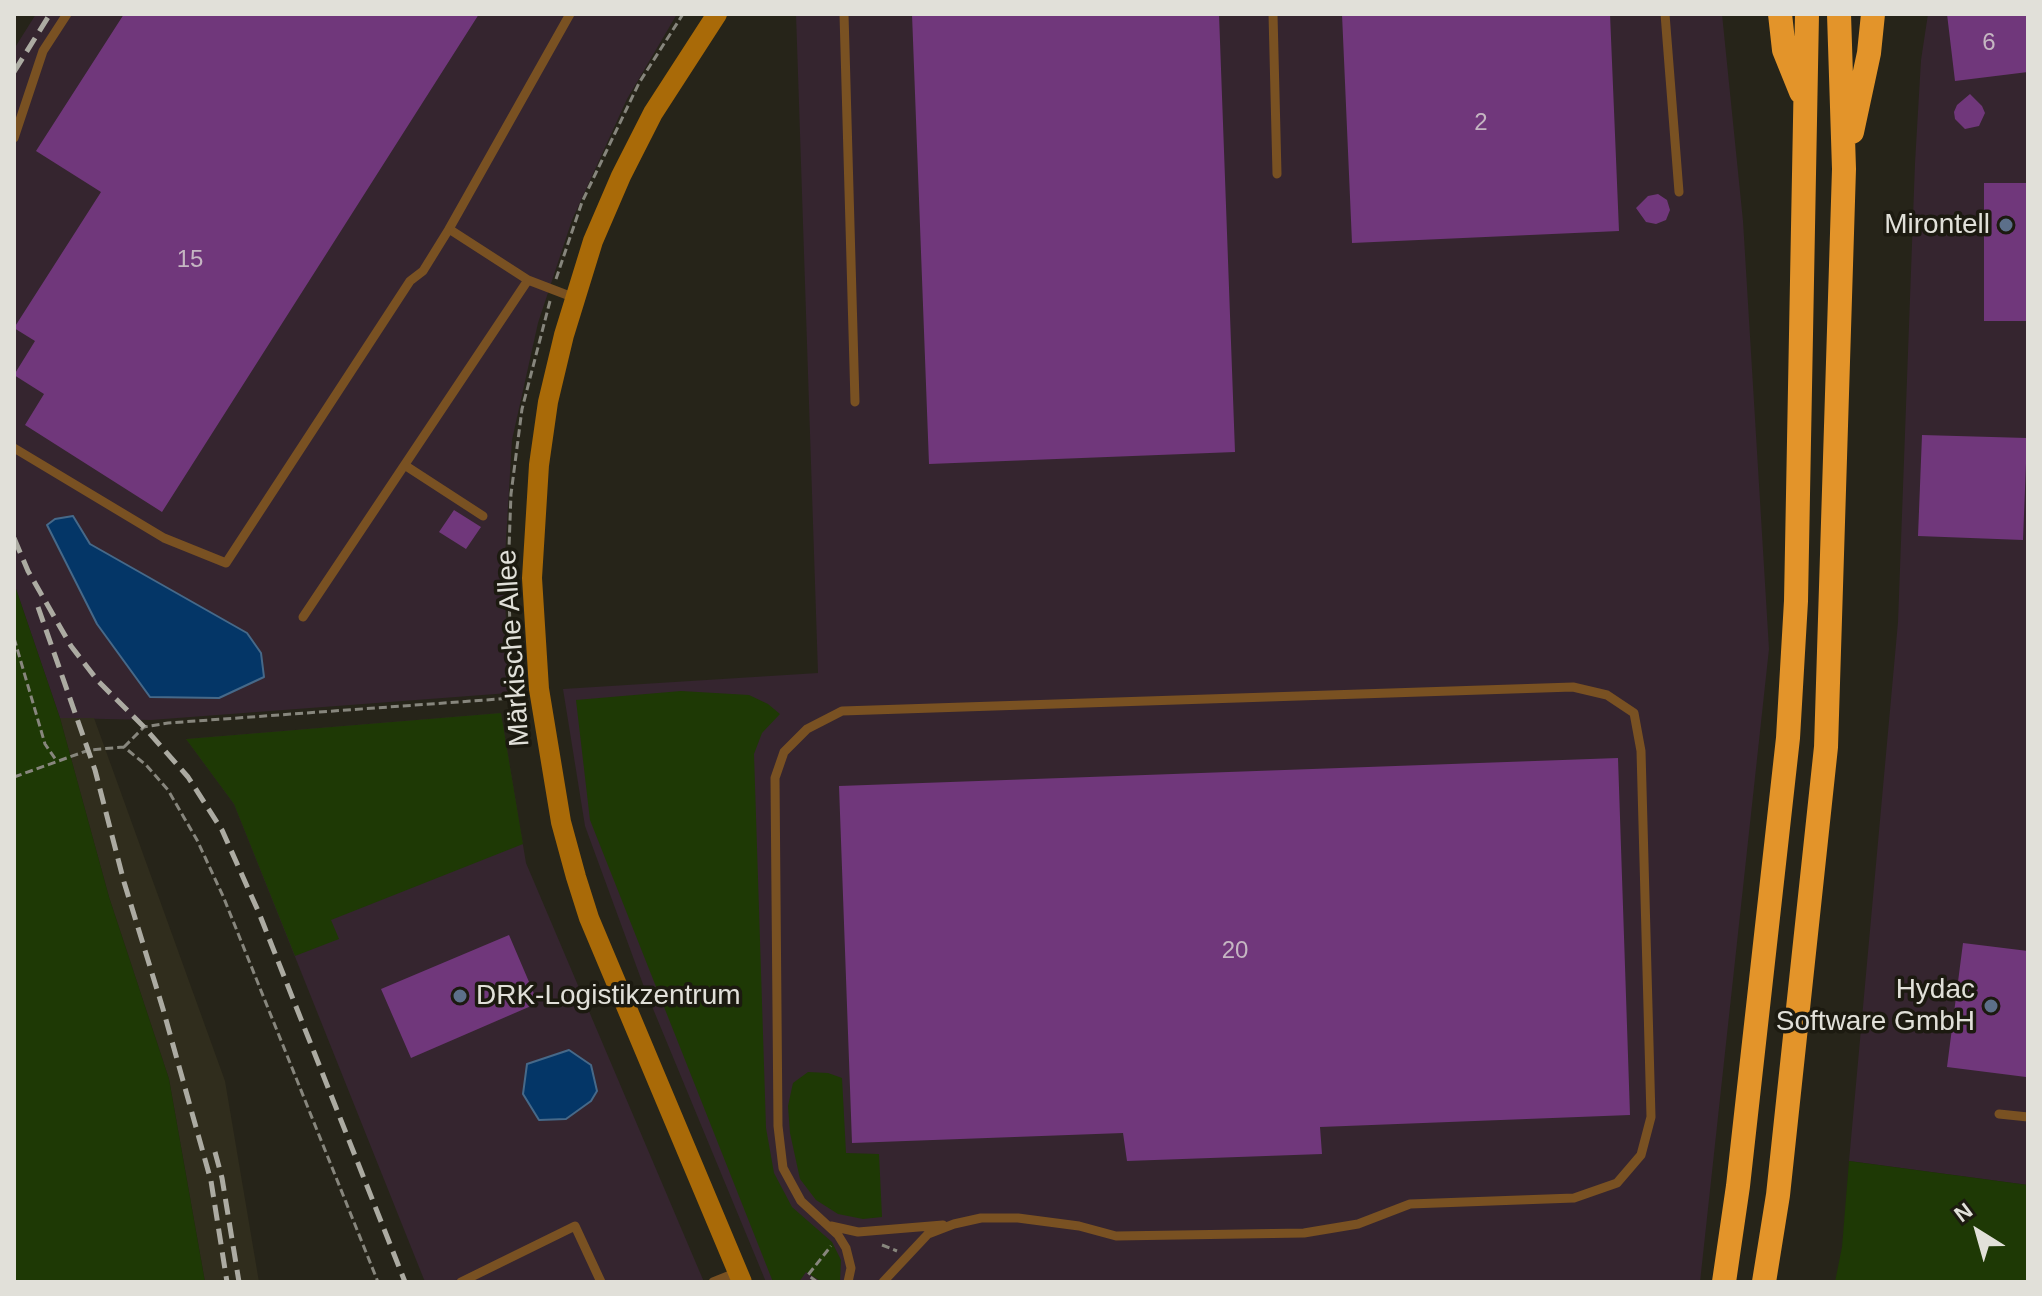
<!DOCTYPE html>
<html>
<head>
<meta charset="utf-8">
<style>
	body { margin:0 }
	#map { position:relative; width:2042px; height:1296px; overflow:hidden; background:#262419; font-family:Arial,sans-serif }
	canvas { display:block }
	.frame { position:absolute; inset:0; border:16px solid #e1e0d9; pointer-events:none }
	.north { position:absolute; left:1938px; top:1192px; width:80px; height:80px; -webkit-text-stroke:6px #1c1a10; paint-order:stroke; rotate:323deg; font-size:22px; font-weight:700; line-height:32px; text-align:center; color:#e1e0d9 }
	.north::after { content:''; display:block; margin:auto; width:28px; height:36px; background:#e1e0d9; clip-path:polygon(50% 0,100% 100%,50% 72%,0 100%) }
</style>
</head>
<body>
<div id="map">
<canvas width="2042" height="1296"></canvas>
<div class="frame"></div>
<div class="north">N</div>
</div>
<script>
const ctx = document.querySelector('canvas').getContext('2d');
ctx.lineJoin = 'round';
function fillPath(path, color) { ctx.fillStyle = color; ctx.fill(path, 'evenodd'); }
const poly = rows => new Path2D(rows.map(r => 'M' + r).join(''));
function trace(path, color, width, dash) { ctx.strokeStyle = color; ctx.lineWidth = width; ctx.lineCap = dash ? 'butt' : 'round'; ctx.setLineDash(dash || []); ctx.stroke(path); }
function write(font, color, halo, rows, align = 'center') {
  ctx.font = font + ' Arial,sans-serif'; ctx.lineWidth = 7; ctx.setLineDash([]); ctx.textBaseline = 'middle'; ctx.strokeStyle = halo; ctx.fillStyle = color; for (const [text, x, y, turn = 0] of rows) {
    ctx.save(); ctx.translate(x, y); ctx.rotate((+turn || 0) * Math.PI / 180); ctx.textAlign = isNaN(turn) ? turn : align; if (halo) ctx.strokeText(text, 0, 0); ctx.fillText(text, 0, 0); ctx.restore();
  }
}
fillPath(poly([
	[36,14,677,14,627,99,572,220,538,323,512,440,504,573,509,693,151,720,60,718,14,583,14,49],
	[796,14,1722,14,1743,221,1769,649,1700,1282,766,1282,644,987,585,826,563,689,818,673],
	[1928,14,2028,14,2028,1185,1849,1161,1898,622,1915,163,1921,60],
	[501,713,526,863,704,1282,425,1282,234,804,186,739]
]), '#35252f');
fillPath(poly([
	[60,718,94,718,225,1081,259,1282,205,1282,169,1079,109,897]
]), '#302d1d');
fillPath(poly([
	[14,583,60,718,109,897,169,1079,205,1282,14,1282],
	[681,691,749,695,768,704,780,714,762,733,754,754,766,1128,774,1173,792,1207,832,1242,841,1260,840,1282,822,1282,806,1272,799,1282,773,1282,590,820,576,700],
	[501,713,523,844,331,920,339,939,295,956,234,804,186,739],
	[808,1072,828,1073,842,1078,846,1153,879,1154,882,1217,863,1219,838,1214,816,1200,800,1179,790,1133,788,1106,793,1083],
	[1849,1161,2028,1185,2028,1282,1835,1282,1842,1247]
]), '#1e3905');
const water = poly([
	[73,516,90,544,247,633,261,653,264,677,219,698,150,697,97,624,47,525,55,519,73,516],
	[569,1050,591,1065,597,1091,591,1101,566,1119,539,1120,523,1094,527,1064,569,1050]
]);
fillPath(water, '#043667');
trace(water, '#466989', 2);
fillPath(poly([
	[124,14,479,14,162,512,25,425,44,394,14,375,35,341,14,328,101,192,36,151],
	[912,14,1219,14,1235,452,929,464],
	[1342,14,1610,14,1619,231,1352,243],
	[1947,14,2028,14,2028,72,1955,81],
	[1970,94,1982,106,1985,113,1979,126,1965,129,1955,119,1954,112,1957,105],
	[1984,183,2028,183,2028,321,1984,321],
	[1658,194,1667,200,1670,210,1666,220,1656,224,1646,222,1636,208,1648,196],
	[1922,435,2027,438,2023,540,1918,536],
	[454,510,481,527,466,549,439,532],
	[1618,758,1630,1115,1320,1127,1322,1154,1127,1161,1123,1133,852,1143,839,786],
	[509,935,538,1003,411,1058,381,989],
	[1963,943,2028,951,2026,1077,1947,1067]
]), '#70377b');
trace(poly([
	[556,279,582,202,639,83,683,14],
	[14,638,45,744,56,760],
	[124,747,144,727,168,723,513,698,508,575,511,494,522,409,550,301],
	[14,777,89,750,124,747,146,765,168,790,197,840,223,896,378,1282],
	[882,1245,897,1251],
	[817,1282,808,1275,831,1246]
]), '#87867d', 3, [8, 4]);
trace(poly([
	[844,14,855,402],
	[1273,14,1277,174],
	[1665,14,1679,192],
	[14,138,43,51,67,14],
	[528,280,449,229,570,14],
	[14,448,164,538,226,563,410,281,423,271,449,229],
	[406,466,483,516],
	[303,617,528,280,575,298],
	[1999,1114,2028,1117],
	[831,1226,858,1232,943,1225],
	[461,1282,575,1226,601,1282],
	[713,1282,738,1272],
	[848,1282,851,1268,846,1248,838,1235,801,1201,783,1168,778,1126,775,778,784,752,807,729,842,711,1573,687,1607,695,1634,713,1641,751,1651,1117,1641,1155,1617,1183,1574,1198,1410,1204,1358,1224,1304,1233,1116,1236,1079,1226,1018,1218,981,1218,954,1224,928,1234,883,1282]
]), '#795122', 9);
trace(poly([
	[717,14,653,113,621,176,593,241,564,335,548,402,539,465,532,578,539,689,561,822,576,877,589,918,742,1282]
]), '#a96a08', 20);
trace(poly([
	[1780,14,1784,50,1801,92],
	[1852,132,1869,53,1873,14],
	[1724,1282,1738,1186,1788,738,1796,601,1807,14],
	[1764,1282,1778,1195,1826,747,1844,169,1839,14]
]), '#e3942a', 24);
trace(poly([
	[14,72,50,14],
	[14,538,28,571,71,646,98,681,144,727,188,777,222,830,259,913,405,1282],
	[38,607,95,770,124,882,163,1009,211,1181,227,1282],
	[215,1152,222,1178,239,1282]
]), '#acaba2', 5, [16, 8]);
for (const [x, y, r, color] of [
	[2006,225,8,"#5c6f8a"],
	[460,996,8,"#5c6f8a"],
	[1991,1006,8,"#5c6f8a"]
]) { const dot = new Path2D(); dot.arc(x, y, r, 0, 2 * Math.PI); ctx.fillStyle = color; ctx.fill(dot); trace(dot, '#1c1a10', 3); }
write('24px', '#c5b6c2', null, [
	["6",1989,43],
	["2",1481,123],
	["15",190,260],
	["20",1235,951]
]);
write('28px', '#e1e0d9', '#1c1a10', [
	["Mirontell",1990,225],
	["Hydac",1975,990],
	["Software GmbH",1975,1022],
	["DRK-Logistikzentrum",476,996,"left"]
], 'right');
write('28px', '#e1e0d9', '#1c1a10', [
	["Märkische Allee",514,648,-94]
]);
</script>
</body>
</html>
